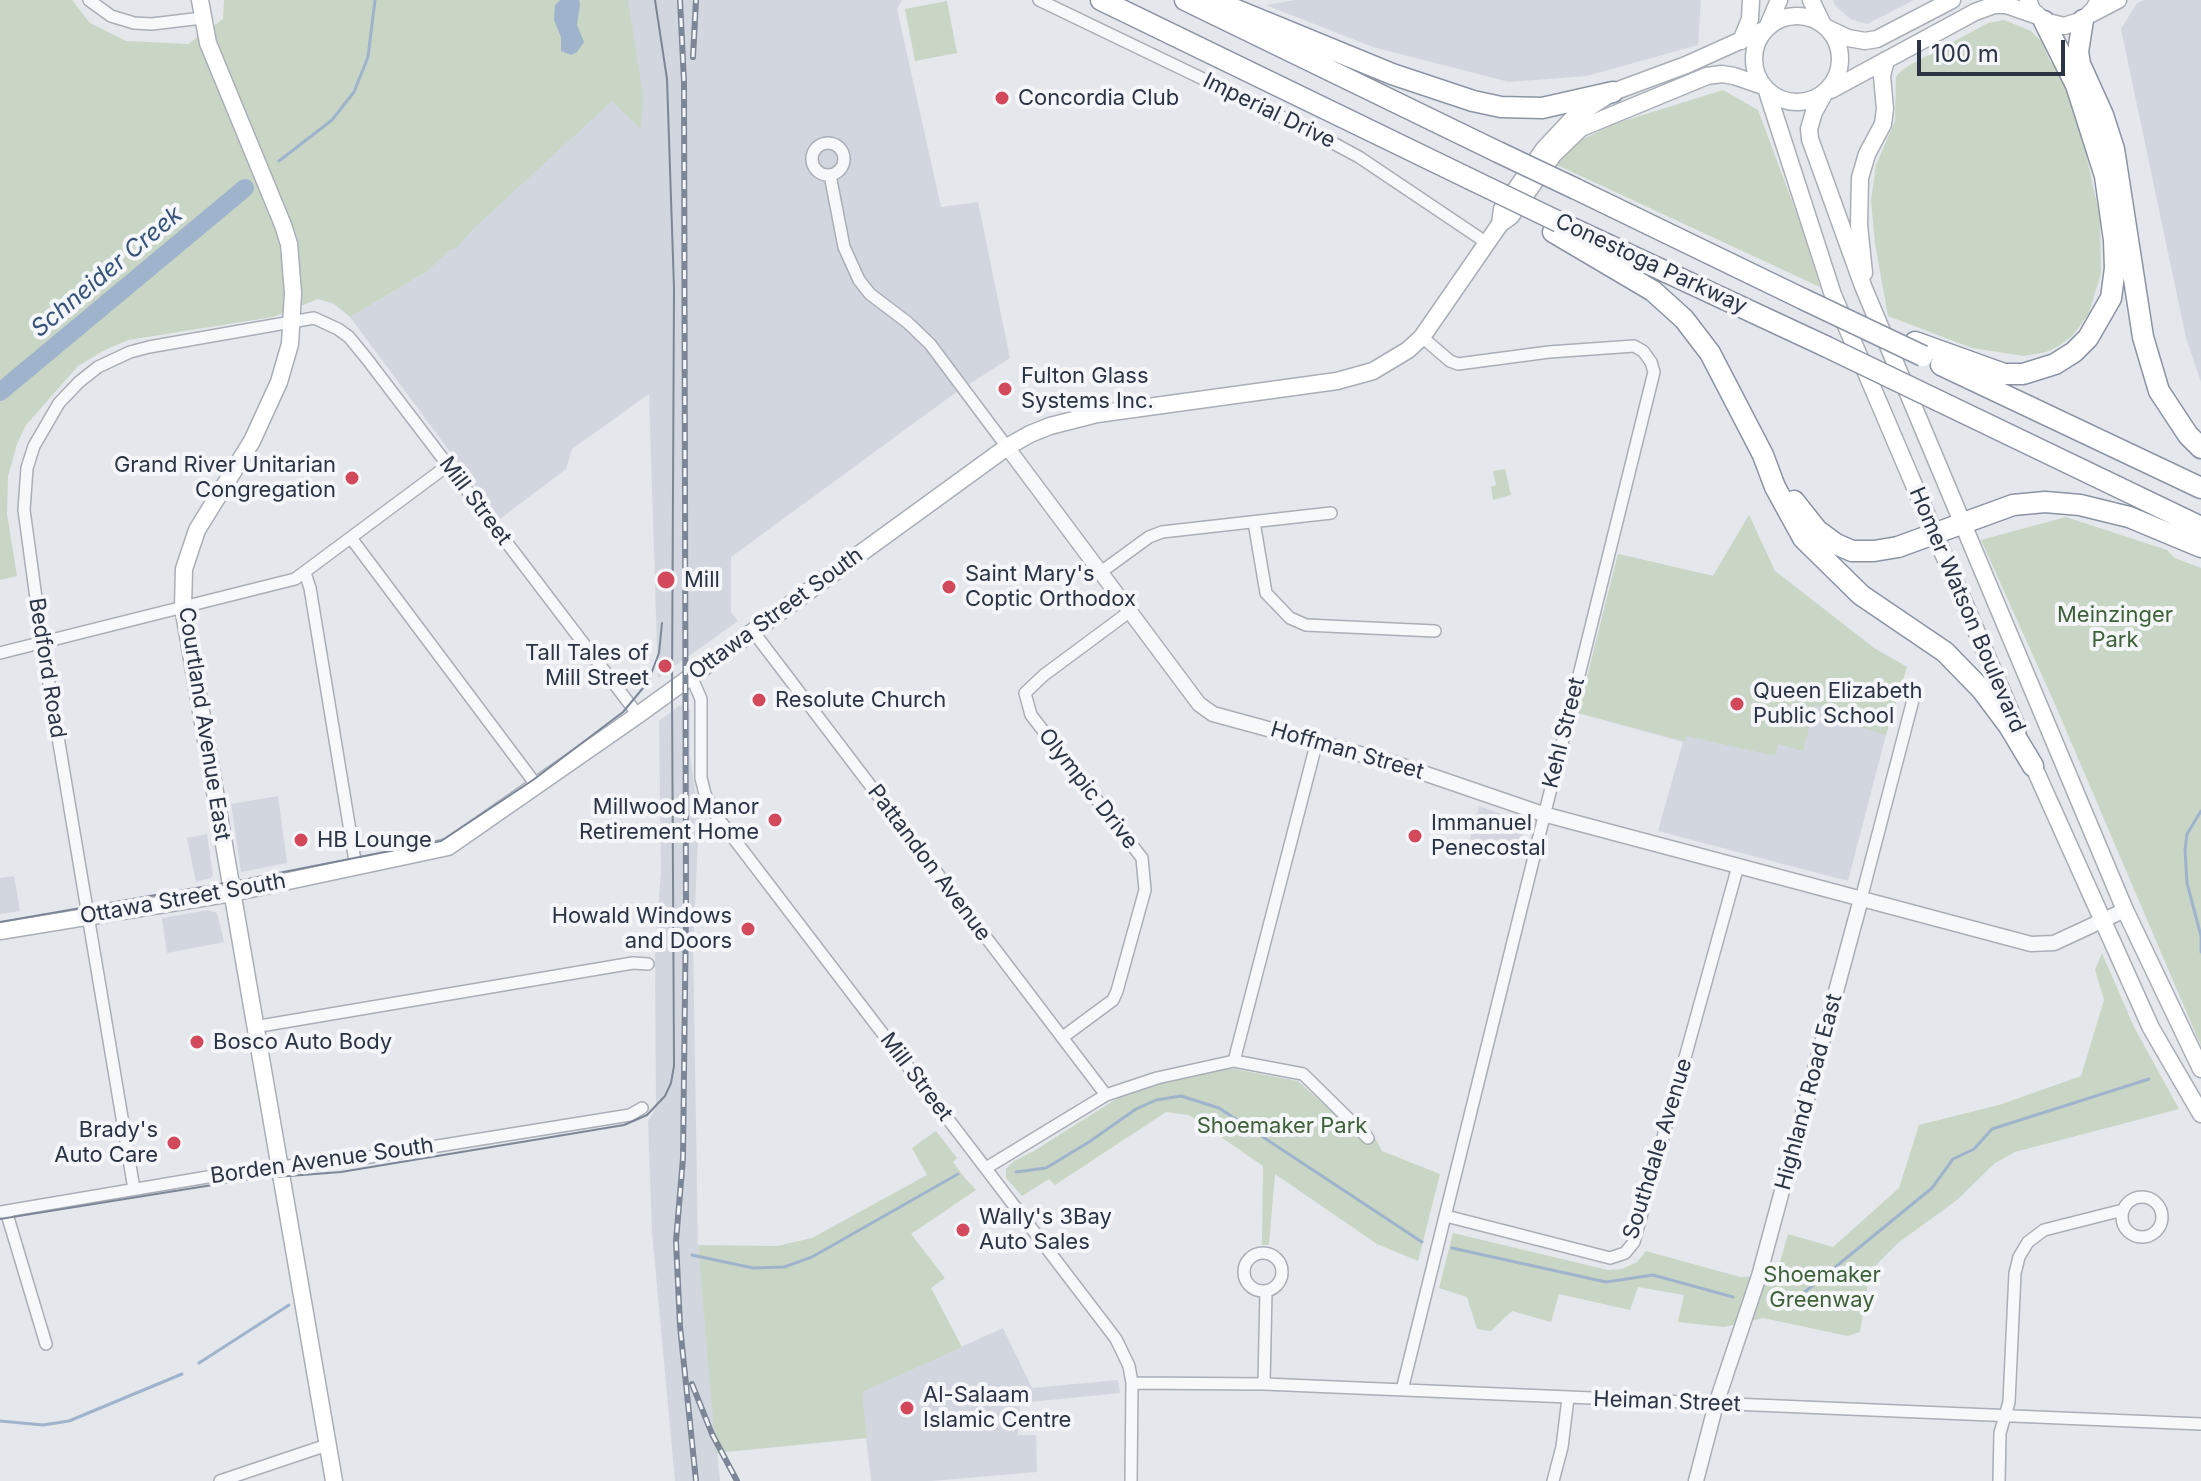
<!DOCTYPE html>
<html>
<head>
<meta charset="utf-8">
<style>
	body { margin:0 }
	#map { position:relative; width:2201px; height:1481px; overflow:hidden; background:#e4e7ec; font-family:Inter,sans-serif }
	canvas { display:block }
	.scale { position:absolute; left:1917px; top:40px; width:148px; height:36px; box-sizing:border-box; border:4px solid #2b3445; border-top:0; padding-left:10px; font-size:24px; line-height:28px; white-space:nowrap; color:#2b3445; -webkit-text-stroke:6px #f4f6f9; paint-order:stroke }
</style>
</head>
<body>
<div id="map">
<canvas width="2201" height="1481"></canvas>
<div class="scale">100 m</div>
</div>
<script>
const ctx = document.querySelector('canvas').getContext('2d');
ctx.lineJoin = 'round';
function fillPath(path, color) { ctx.fillStyle = color; ctx.fill(path, 'evenodd'); }
const poly = rows => new Path2D(rows.map(r => 'M' + r).join(''));
function trace(path, color, width, dash) { ctx.strokeStyle = color; ctx.lineWidth = width; ctx.lineCap = dash ? 'butt' : 'round'; ctx.setLineDash(dash || []); ctx.stroke(path); }
function write(font, color, halo, rows, align = 'center') {
  ctx.font = font + ' Inter,sans-serif'; ctx.lineWidth = 8; ctx.setLineDash([]); ctx.textBaseline = 'middle'; ctx.strokeStyle = halo; ctx.fillStyle = color; for (const [text, x, y, turn = 0] of rows) {
    ctx.save(); ctx.translate(x, y); ctx.rotate((+turn || 0) * Math.PI / 180); ctx.textAlign = isNaN(turn) ? turn : align; if (halo) ctx.strokeText(text, 0, 0); ctx.fillText(text, 0, 0); ctx.restore();
  }
}
fillPath(poly([
	[613,0,902,0,897,9,941,207,978,202,1010,358,951,396,731,557,731,612,738,621,658,678,649,394,572,449,566,469,500,519,350,317,426,272],
	[1295,0,1701,0,1698,45,1587,76,1509,82,1373,47,1266,5],
	[1833,0,1914,0,1867,24,1850,19,1834,4],
	[2144,0,2201,0,2201,382,2186,338,2121,29,2137,3],
	[1749,515,1775,571,1874,648,1907,667,1896,696,1848,881,1658,831,1683,742,1578,713,1618,554,1713,576],
	[680,705,690,710,690,755,699,818,693,947,698,1245,720,1481,675,1481,652,1232,648,1122,656,1107,655,946,661,872,659,721],
	[278,796,287,863,241,872,231,804],
	[1479,806,1526,823,1518,854,1470,839],
	[207,834,213,875,211,878,196,882,187,838],
	[14,876,20,911,0,914,0,878],
	[208,910,217,913,224,942,167,953,162,918],
	[1003,1328,1032,1388,1118,1380,1120,1393,1020,1403,1018,1435,1036,1435,1037,1472,931,1481,871,1481,861,1392]
]), '#d2d6de');
fillPath(poly([
	[0,0,72,0,90,23,126,41,188,44,223,19,224,0,628,0,643,96,641,129,612,101,475,227,455,249,449,250,426,272,350,317,334,304,318,299,273,317,128,340,103,351,78,366,26,425,17,444,8,476,7,514,17,576,0,580],
	[947,1,957,53,915,61,905,9],
	[2004,20,2031,31,2041,41,2051,63,2059,62,2081,131,2100,218,2101,273,2089,313,2073,335,2059,346,2046,352,2024,356,1972,348,1888,316,1875,244,1871,200,1876,165,1895,121,1896,77,1898,74,1908,66,1988,23],
	[1723,90,1758,110,1799,220,1820,287,1555,164,1573,144,1614,124],
	[1505,469,1511,495,1493,500,1491,487,1496,485,1493,471],
	[1749,515,1775,571,1874,648,1907,667,1886,735,1845,722,1846,713,1815,705,1803,751,1778,744,1775,756,1687,736,1684,741,1578,713,1618,554,1713,576],
	[2066,517,2167,550,2175,558,2201,568,2201,1046,2054,702,1981,540],
	[2102,953,2134,1027,2179,1109,2015,1152,1995,1163,1957,1200,1898,1243,1870,1271,1860,1332,1848,1336,1763,1318,1724,1327,1678,1322,1684,1295,1638,1287,1630,1310,1559,1294,1551,1322,1512,1311,1491,1331,1477,1329,1467,1297,1439,1288,1453,1233,1608,1270,1622,1269,1637,1262,1646,1251,1740,1277,1776,1276,1788,1234,1833,1247,1899,1188,1919,1125,1999,1105,2081,1076,2104,1000,2095,970],
	[1229,1068,1298,1081,1363,1140,1374,1136,1382,1151,1440,1174,1418,1261,1377,1244,1275,1174,1269,1245,1262,1245,1263,1166,1189,1115,1166,1112,1055,1185,1049,1179,1022,1196,1006,1178,1006,1169,1014,1161,1034,1151,1121,1096,1167,1080],
	[936,1131,957,1158,953,1162,964,1177,976,1190,911,1234,945,1278,931,1288,962,1347,862,1392,867,1438,716,1453,698,1245,777,1246,812,1238,927,1175,912,1148]
]), '#c9d6c5');
fillPath(poly([
	[560,0,579,0,580,4,577,25,584,42,577,52,571,55,561,51,561,37,554,20,555,5]
]), '#9fb4cc');
trace(poly([
	[279,161,332,120,354,92,368,57,375,0],
	[2201,811,2187,834,2185,850,2187,883,2201,936],
	[2201,938,2201,952],
	[1016,1172,1046,1168,1089,1142,1136,1109,1156,1100,1181,1096,1219,1108,1422,1242],
	[1452,1248,1606,1282,1653,1275,1733,1297],
	[692,1255,753,1268,784,1267,812,1257,958,1174],
	[1770,1300,1787,1302,1806,1291,1932,1188,1953,1159,1974,1149,1992,1129,2149,1079],
	[199,1363,289,1305],
	[0,1421,43,1425,69,1421,182,1374]
]), '#9fb4cc', 3);
trace(poly([
	[0,392,245,188]
]), '#9fb4cc', 18);
const minor = poly([
	[89,0,111,16,134,23,152,24,202,18],
	[1039,0,1307,129,1359,157,1487,243],
	'812 159a16 16 0 1 1 32 0a16 16 0 1 1-32 0Z',
	[830,175,844,247,859,280,870,294,907,322,930,344,1007,447],
	[1254,522,1266,593,1290,618,1306,625,1435,631],
	[351,538,537,786],
	[1101,572,1149,537,1162,532,1331,513],
	[305,573,310,588,356,867],
	[752,630,1106,1095],
	[0,653,295,579,447,466],
	[691,676,701,699,701,778,705,794,715,814,1116,1339,1129,1366,1132,1383,1131,1481],
	[1861,899,1913,700],
	[254,1027,633,963,648,964],
	[1063,1037,1113,1000,1117,991,1145,890,1142,858,1031,715,1025,693,1044,675,1129,612],
	[1234,1061,1317,741],
	[986,1168,1106,1095,1157,1078,1234,1061,1303,1074,1368,1138],
	[134,1189,42,642,24,510,27,468,34,446,59,403,79,382,98,367,130,352,149,347,314,318,338,329,349,337,367,359,638,715],
	'2122 1217a20 20 0 1 1 40 0a20 20 0 1 1-40 0Z',
	[6,1211,46,1344],
	[0,1212,249,1170,357,1159,630,1115,642,1108],
	[1446,1216,1610,1258,1625,1253,1634,1242,1738,866],
	'1244 1272a19 19 0 1 1 38 0a19 19 0 1 1-38 0Z',
	[1132,1383,1264,1384,2201,1424],
	[1264,1384,1266,1291],
	[1402,1390,1654,372,1651,362,1643,351,1634,346,1549,352,1458,364,1450,361,1422,337],
	[220,1481,327,1445],
	[1553,1481,1562,1447,1568,1398],
	[1999,1481,2000,1433,2009,1402,2015,1273,2019,1257,2028,1242,2044,1230,2123,1210]
]);
const tertiary = poly([
	[1007,447,1199,704,1213,714,1400,765,1543,814,2031,944,2054,943,2125,910],
	[1696,1481,1716,1404,1759,1276,1861,899]
]);
const secondary = poly([
	[200,0,208,43,283,225,289,244,293,293,290,344,279,382,252,441,197,530,184,569,183,607,334,1481],
	[1811,0,1823,25],
	[2028,0,2032,10,2044,21,2064,26,2083,20,2094,9,2099,0],
	[2091,14,2118,0],
	'1754 59a43 43 0 1 1 86 0a43 43 0 1 1-86 0Z',
	[1767,28,1779,0],
	[1829,29,1848,38,1865,41,1877,39,1952,0],
	[1741,41,1750,19,1751,0],
	[1831,90,1975,12,1994,5,2006,5,2038,16],
	[1767,91,1833,295,2018,729],
	[1824,94,1814,112,1809,129,1810,139,1863,286,2125,910,2201,1069],
	[1500,224,1502,209,1544,149,1574,117,1613,92,1686,65,1766,29],
	[1864,273,1859,225,1860,178,1867,154,1883,124,1885,109,1882,76,1886,60],
	[2028,754,2151,1028,2201,1114],
	[0,931,232,893,448,847,638,715,1007,447,1030,434,1050,426,1097,414,1337,381,1373,371,1408,350,1422,337,1500,224,1511,216,1553,155,1581,128,1707,76,1722,74,1734,76,1763,86]
]);
const motorway = poly([
	[1101,0,1470,179],
	[1185,0,1498,152],
	[1212,0,1392,74,1473,101,1501,107,1542,108,1613,92],
	[2083,20,2078,52,2080,64,2103,115,2114,149,2143,337,2159,391,2188,435,2201,448],
	[1576,189,1803,299],
	[1559,222,1825,346],
	[1553,232,1653,291,1684,319,1710,353,1763,455,1775,487,1803,538,1861,595,1945,652,1982,690,2009,726,2033,766],
	[1915,342,2004,374,2023,374,2055,364,2074,352,2088,338,2111,298,2115,268,2114,240,2105,176,2076,85,2044,21],
	[1941,365,2201,488],
	[1939,401,2201,527],
	[1794,501,1817,530,1836,544,1852,551,1874,551,1898,547,2013,505,2045,502,2080,505,2129,517,2201,547]
]);
trace(minor, '#a9aeb7', 14);
trace(tertiary, '#a9aeb7', 17);
trace(secondary, '#a9aeb7', 19);
trace(motorway, '#8b94a3', 23);
trace(minor, '#f7f8fa', 11);
trace(tertiary, '#f7f8fa', 14);
trace(secondary, '#fff', 16);
trace(motorway, '#fff', 20);
trace(poly([
	[0,922,248,879,441,841,533,780,623,712,648,682,659,653,662,623],
	[0,1219,250,1179,341,1172,624,1125,647,1115,665,1096,671,1083,674,1066,672,690,674,288,667,79,655,0]
]), '#7d8696', 2);
const rail = poly([
	[680,0,684,82,686,908,683,1158,676,1241,680,1326,696,1481],
	[693,57,696,0],
	[692,1384,712,1434,737,1481]
]);
trace(rail, '#7d8696', 6);
trace(rail, '#f4f6f9', 3, [9]);
const motorwayBridge = poly([
	[1498,152,1576,189],
	[1470,179,1559,222],
	[1803,299,1923,356],
	[1825,346,1939,401]
]);
trace(motorwayBridge, '#8b94a3', 23, []);
trace(motorwayBridge, '#fff', 20);
for (const [x, y, r, color] of [
	[1002,98,8,"#d1495b"],
	[1005,389,8,"#d1495b"],
	[352,478,8,"#d1495b"],
	[666,580,10,"#d1495b"],
	[949,587,8,"#d1495b"],
	[665,666,8,"#d1495b"],
	[759,700,8,"#d1495b"],
	[1737,704,8,"#d1495b"],
	[775,820,8,"#d1495b"],
	[1415,836,8,"#d1495b"],
	[301,840,8,"#d1495b"],
	[748,929,8,"#d1495b"],
	[197,1042,8,"#d1495b"],
	[174,1143,8,"#d1495b"],
	[963,1230,8,"#d1495b"],
	[907,1408,8,"#d1495b"]
]) { const dot = new Path2D(); dot.arc(x, y, r, 0, 2 * Math.PI); ctx.fillStyle = color; ctx.fill(dot); trace(dot, '#f4f6f9', 3); }
write('22px', '#2b3445', '#f4f6f9', [
	["Concordia Club",1018,98],
	["Fulton Glass",1021,376],
	["Systems Inc.",1021,401],
	["Grand River Unitarian",336,465,"right"],
	["Congregation",336,490,"right"],
	["Saint Mary's",965,574],
	["Coptic Orthodox",965,599],
	["Mill",684,580],
	["Tall Tales of",649,653,"right"],
	["Mill Street",649,678,"right"],
	["Queen Elizabeth",1753,691],
	["Public School",1753,716],
	["Resolute Church",775,700],
	["Millwood Manor",759,807,"right"],
	["Retirement Home",759,832,"right"],
	["Immanuel",1431,823],
	["Penecostal",1431,848],
	["HB Lounge",317,840],
	["Howald Windows",732,916,"right"],
	["and Doors",732,941,"right"],
	["Bosco Auto Body",213,1042],
	["Brady's",158,1130,"right"],
	["Auto Care",158,1155,"right"],
	["Wally's 3Bay",979,1217],
	["Auto Sales",979,1242],
	["Al-Salaam",923,1395],
	["Islamic Centre",923,1420]
], 'left');
write('22px', '#2b3445', '#f4f6f9', [
	["Imperial Drive",1269,111,26],
	["Conestoga Parkway",1651,264,25],
	["Mill Street",475,501,53],
	["Homer Watson Boulevard",1967,610,67],
	["Ottawa Street South",776,614,-36],
	["Bedford Road",47,668,81],
	["Courtland Avenue East",204,724,81],
	["Kehl Street",1564,733,-76],
	["Hoffman Street",1347,751,16],
	["Olympic Drive",1088,789,52],
	["Pattandon Avenue",929,863,53],
	["Ottawa Street South",183,899,-10],
	["Mill Street",916,1077,53],
	["Highland Road East",1809,1092,-75],
	["Southdale Avenue",1658,1149,-73],
	["Borden Avenue South",322,1161,-8],
	["Heiman Street",1667,1402,2]
]);
write('22px', '#3f6138', '#f4f6f9', [
	["Meinzinger",2115,615],
	["Park",2115,640],
	["Shoemaker Park",1282,1126],
	["Shoemaker",1822,1275],
	["Greenway",1822,1300]
]);
write('italic 24px', '#34527a', '#f4f6f9', [
	["Schneider Creek",107,272,-40]
]);
</script>
</body>
</html>
